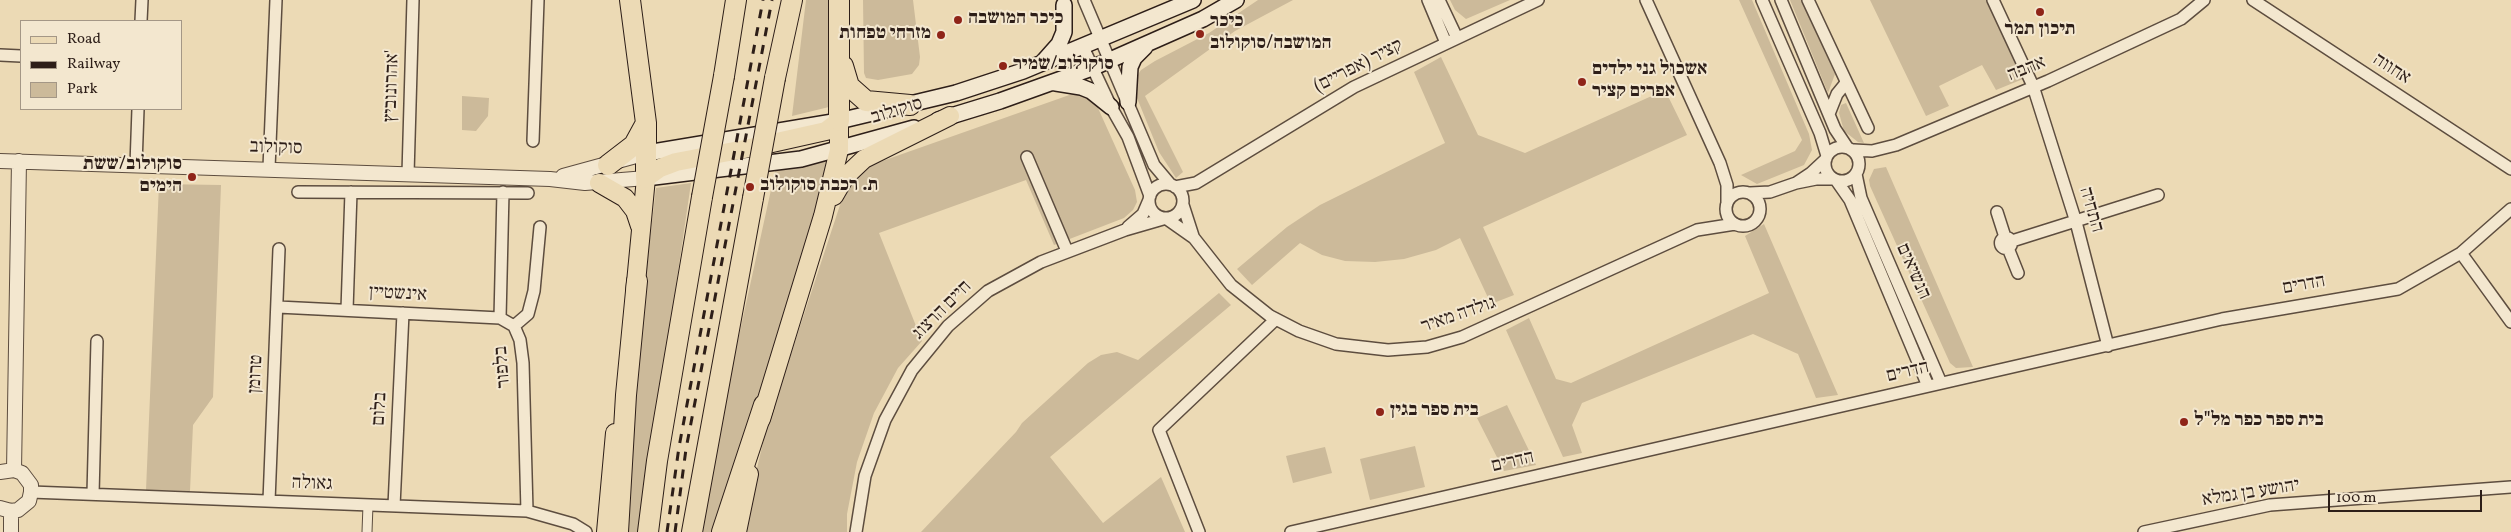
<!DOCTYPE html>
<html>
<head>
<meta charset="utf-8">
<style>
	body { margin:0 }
	#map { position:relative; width:2511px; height:532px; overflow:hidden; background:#ecdab5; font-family:Vollkorn,serif }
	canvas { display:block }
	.legend { position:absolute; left:20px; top:20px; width:162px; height:90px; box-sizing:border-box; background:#f3e7cf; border:1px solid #a49786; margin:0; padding:6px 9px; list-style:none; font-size:15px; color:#2d1e18 }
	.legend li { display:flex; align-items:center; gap:10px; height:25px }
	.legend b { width:25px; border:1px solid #a49786 }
	.scale { position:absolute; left:2328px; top:490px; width:154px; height:22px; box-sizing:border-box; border:2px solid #2d1e18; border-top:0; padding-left:6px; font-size:15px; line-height:18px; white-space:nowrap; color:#2d1e18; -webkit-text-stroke:4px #f3e7cf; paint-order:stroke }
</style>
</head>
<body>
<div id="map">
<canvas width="2511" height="532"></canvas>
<ul class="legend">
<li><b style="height:6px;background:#ecdab5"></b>Road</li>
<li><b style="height:6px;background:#2d1e18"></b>Railway</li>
<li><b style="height:14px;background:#ccba9a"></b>Park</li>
</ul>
<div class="scale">100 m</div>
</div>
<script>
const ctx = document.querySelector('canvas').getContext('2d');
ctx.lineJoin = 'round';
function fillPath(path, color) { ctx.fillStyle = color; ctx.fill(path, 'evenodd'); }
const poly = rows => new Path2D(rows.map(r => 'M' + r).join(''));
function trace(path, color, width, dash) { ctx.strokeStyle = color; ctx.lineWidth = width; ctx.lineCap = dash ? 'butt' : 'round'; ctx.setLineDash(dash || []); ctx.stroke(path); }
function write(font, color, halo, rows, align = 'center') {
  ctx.font = font + ' Vollkorn,"Frank Ruhl Libre",serif'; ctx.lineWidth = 4; ctx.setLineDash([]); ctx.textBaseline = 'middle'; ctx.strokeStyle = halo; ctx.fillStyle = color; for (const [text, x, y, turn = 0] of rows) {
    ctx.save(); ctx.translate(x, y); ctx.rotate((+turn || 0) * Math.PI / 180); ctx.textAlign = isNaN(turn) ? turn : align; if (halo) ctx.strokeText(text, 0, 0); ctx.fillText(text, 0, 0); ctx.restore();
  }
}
fillPath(poly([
	[806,0,828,0,829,107,792,116],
	[863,0,913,0,920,57,919,65,912,74,878,80,866,78,864,73],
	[1258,0,1293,0,1235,31,1145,96,1183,172,1176,178,1159,152,1137,98,1135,79,1141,70,1155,61,1209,33],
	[1450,0,1510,0,1466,19,1455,10],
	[1739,0,1752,0,1809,134,1812,150,1804,165,1757,184,1741,175,1795,151,1802,140],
	[1790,0,1801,0,1835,74,1828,93],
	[1870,0,1986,0,2023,79,1996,90,1982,65,1939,86,1949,106,1926,116],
	[1441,57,1478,135,1525,153,1665,90,1687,135,1483,227,1514,295,1491,304,1460,238,1436,250,1404,259,1375,262,1345,261,1322,255,1300,243,1252,285,1237,269,1287,227,1320,205,1445,143,1414,72],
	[1075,93,1093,97,1135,190,1137,202,1133,210,1124,218,1054,245,1026,180,879,233,922,341,898,368,874,413,857,462,847,514,847,532,742,532,766,430,840,205,852,180,871,165],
	[462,96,489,98,488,116,476,131,462,130],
	[1846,103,1864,143,1858,142,1844,131,1839,113,1841,105],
	[828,157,819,211,715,532,698,532,724,404,776,167],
	[1886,167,1973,367,1956,368,1950,363,1870,186,1869,180,1874,169],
	[691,183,640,532,627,532,631,399,656,188],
	[159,184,221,185,213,397,193,425,190,491,146,490],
	[1764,224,1838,395,1816,398,1798,354,1753,334,1582,403,1572,425,1582,453,1563,457,1506,330,1529,318,1556,379,1571,383,1769,293,1745,236],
	[1219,293,1231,305,1050,457,1103,523,1161,477,1185,532,921,532,1016,432,1022,423,1088,363,1101,355,1117,352,1138,360],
	[1507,405,1536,465,1504,471,1477,418],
	[1415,446,1425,487,1370,500,1360,459],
	[1325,447,1332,473,1293,483,1286,456]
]), '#ccba9a');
const pedestrian = poly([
	[367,532,368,505]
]);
const minor = poly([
	[1084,0,1154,165,1170,184],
	[1428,0,1446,43],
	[1439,0,1457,38],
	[1646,0,1720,163,1727,185,1727,202],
	[1762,0,1820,133,1827,156],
	[1781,0,1835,129,1847,147],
	[1808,0,1868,128],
	[1993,0,2033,86,2076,222,2108,346],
	[2253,0,2511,169],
	[141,21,142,0],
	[1083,47,1111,107,1128,137,1150,196],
	[0,55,21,56],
	[1829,114,1837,94,1846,83],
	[533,141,538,0],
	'1825 164a17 17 0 1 1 34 0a17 17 0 1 1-34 0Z',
	[1854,150,1872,151,1896,145,2048,81,2181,19,2204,0],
	[1027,157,1067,251],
	[1826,159,1811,173,1796,183,1816,179,1834,179],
	[136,165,138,109],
	[269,168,276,0],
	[408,174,413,0],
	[1856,174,1861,198,1941,383],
	[1836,180,1850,200,1928,386],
	'1149 201a17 17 0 1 1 34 0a17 17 0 1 1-34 0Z',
	[1175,187,1196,183,1354,87,1538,0],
	'1726 209a17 17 0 1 1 34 0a17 17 0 1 1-34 0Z',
	[298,192,528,193],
	[1750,193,1770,192,1796,183],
	[1183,205,1193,236],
	[1997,212,2005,237],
	[1167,219,1194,238,1231,285,1270,316,1299,331,1336,344,1388,350,1427,347,1462,337,1697,230,1735,224],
	[1128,227,1143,214,1149,200],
	'2000.5 243a5.5 5.5 0 1 1 11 0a5.5 5.5 0 1 1-11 0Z',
	[2012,241,2158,195],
	[2008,248,2018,273],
	[2461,253,2511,322],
	[278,307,500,318,514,326],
	[347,310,351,192],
	[500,318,503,192],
	[31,492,527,511,573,524,586,532],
	[93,494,97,341],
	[269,501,279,249],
	[394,506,403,313],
	[527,511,523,363,520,340,514,326,528,314,534,291,540,227],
	[856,532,865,476,885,420,912,370,948,326,988,291,1041,262,1125,230,1163,219],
	[1199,532,1159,430,1276,319],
	[1291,532,2222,319,2398,289,2461,253,2511,209],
	[2144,532,2270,505,2511,487]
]);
const tertiary = poly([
	[0,161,550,179,585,183,646,178],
	[563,176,647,153],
	[14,470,19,161],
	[0,472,14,470,22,473,31,485,31,492,29,501,18,510,11,511,0,508],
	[11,532,11,511]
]);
const secondary = poly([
	[1043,62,1059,44,1064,32,1064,5],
	[1056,83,1081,87,1091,91,1111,107],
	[1128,102,1130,67,1134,58,1145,47],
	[938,120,1000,101,1092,68,1203,19,1236,0],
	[647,153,839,121,956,93,1023,71,1193,0],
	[646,178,801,159,914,128]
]);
const primary = poly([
	[599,183,625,198,635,211,640,226],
	[834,196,845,177,864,159,950,116],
	[635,293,646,178,660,168,676,162,750,148,826,131,839,121],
	[761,419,823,216,839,150,839,121],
	[606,532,615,433],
	[737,532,749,474]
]);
const motorway = poly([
	[630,0,646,123,646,178],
	[839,0,839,121],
	[843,66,849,86,866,101,910,105],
	[724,76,736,0],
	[775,78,792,0],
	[608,165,634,145,646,123],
	[618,532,626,395,637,281],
	[648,532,657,461,702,197],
	[692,532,753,198],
	[722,532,764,405]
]);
trace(pedestrian, '#5d4d3f', 11);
trace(minor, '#5d4d3f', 14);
trace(tertiary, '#5d4d3f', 16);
trace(secondary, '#2d1e18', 18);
trace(primary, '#2d1e18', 20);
trace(motorway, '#2d1e18', 22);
trace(pedestrian, '#f3e7cf', 9);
trace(minor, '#f3e7cf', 11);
trace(tertiary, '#f3e7cf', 14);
trace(secondary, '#f3e7cf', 15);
trace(primary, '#ecdab5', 18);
trace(motorway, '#ecdab5', 20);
trace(poly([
	[667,532,679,447,763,0],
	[675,532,686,449,772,0]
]), '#2d1e18', 3, [9, 9]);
const motorwayBridge = poly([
	[702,197,724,76],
	[753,198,775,78]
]);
trace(motorwayBridge, '#2d1e18', 22, []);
trace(motorwayBridge, '#ecdab5', 20);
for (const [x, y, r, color] of [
	[2040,12,5,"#8f2418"],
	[958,20,5,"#8f2418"],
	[1200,34,5,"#8f2418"],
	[941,35,5,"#8f2418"],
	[1003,66,5,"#8f2418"],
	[1582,82,5,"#8f2418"],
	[192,177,5,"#8f2418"],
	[750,187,5,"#8f2418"],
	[1380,412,5,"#8f2418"],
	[2184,422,5,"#8f2418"]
]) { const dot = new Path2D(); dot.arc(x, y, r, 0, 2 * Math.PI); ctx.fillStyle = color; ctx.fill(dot); trace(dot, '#f3e7cf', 2); }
write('bold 19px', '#2d1e18', '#f3e7cf', [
	["כיכר המושבה",968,20],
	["כיכר",1210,23],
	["המושבה/סוקולוב",1210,45],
	["תיכון תמר",2040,31,"center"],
	["מזרחי טפחות",931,35,"right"],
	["סוקולוב/שמיר",1013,66],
	["אשכול גני ילדים",1592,71],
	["אפרים קציר",1592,93],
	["סוקולוב/ששת",182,166,"right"],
	["הימים",182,188,"right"],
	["ת. רכבת סוקולוב",760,187],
	["בית ספר בגין",1390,412],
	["בית ספר כפר מל\"ל",2194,422]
], 'left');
write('19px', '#2d1e18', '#f3e7cf', [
	["קציר (אפריים)",1359,67,-27],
	["אהבה",2027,70,-22],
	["אחווה",2391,70,33],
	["אהרונוביץ'",393,86,-88],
	["סוקולוב",897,112,-17],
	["סוקולוב",276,149,2],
	["התחיה",2090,210,74],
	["הנשיאים",1912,272,66],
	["הדרים",2304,286,-10],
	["אינשטיין",398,295,3],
	["חיים הרצוג",943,311,-45],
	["גולדה מאיר",1459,316,-19],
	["בלפור",504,367,-95],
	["הדרים",1908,373,-13],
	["טרומן",257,374,-87],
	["בלום",381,409,-87],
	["הדרים",1513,463,-13],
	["גאולה",312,485,2],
	["יהושע בן גמלא",2251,494,-9]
]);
</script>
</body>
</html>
